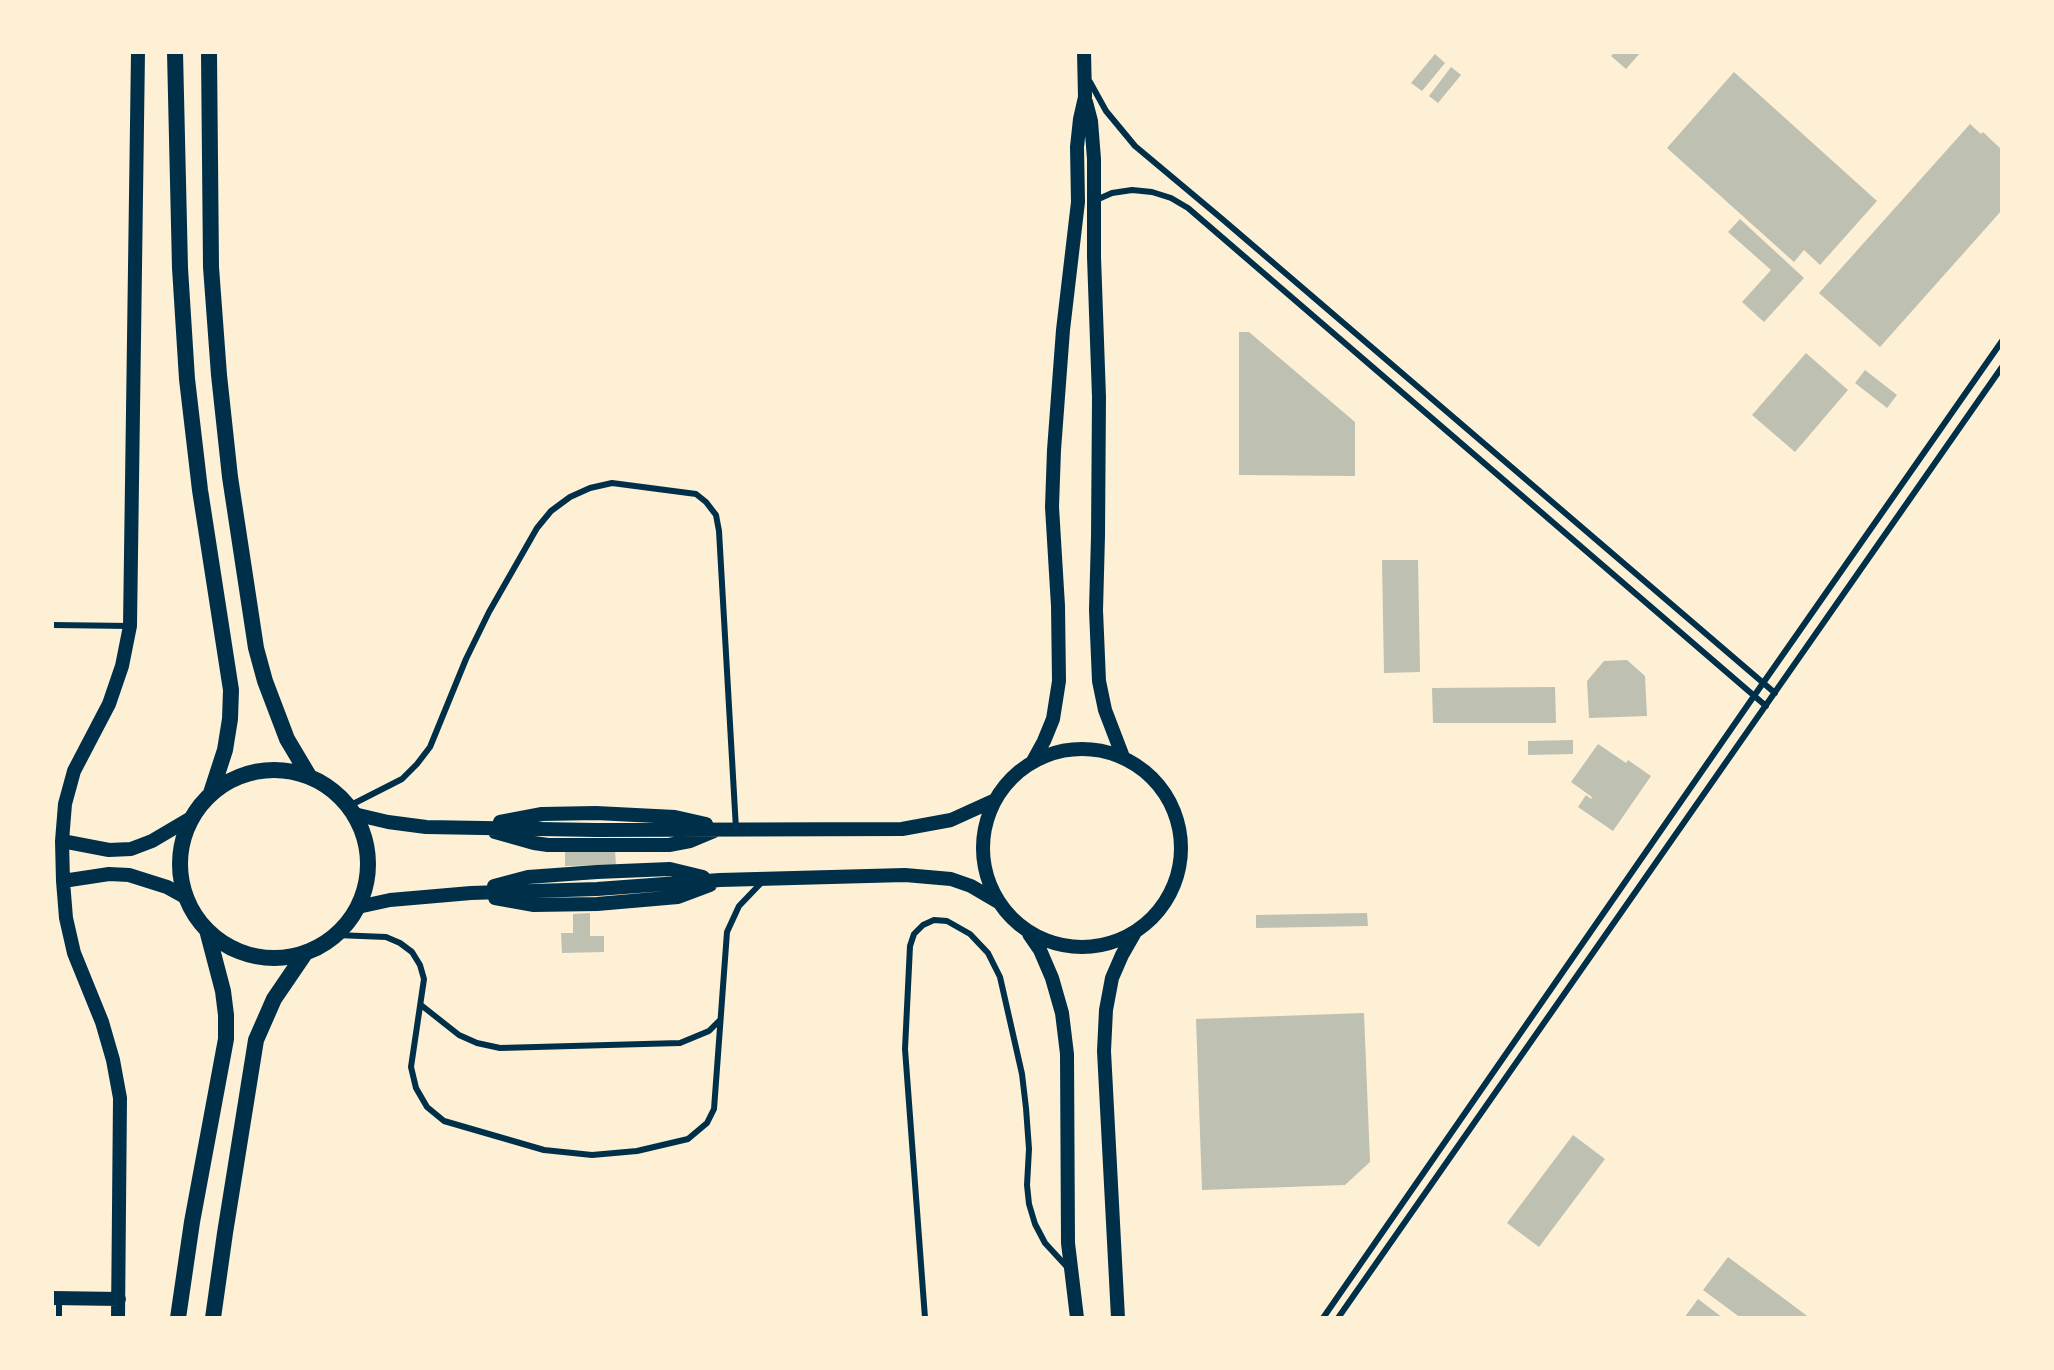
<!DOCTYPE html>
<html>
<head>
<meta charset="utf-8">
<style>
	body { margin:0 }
	#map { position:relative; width:2054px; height:1370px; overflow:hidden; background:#fdf0d5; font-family:"Archivo Narrow",sans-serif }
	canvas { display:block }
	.frame { position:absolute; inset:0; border:54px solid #fdf0d5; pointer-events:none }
</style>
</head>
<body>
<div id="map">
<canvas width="2054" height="1370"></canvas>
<div class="frame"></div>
</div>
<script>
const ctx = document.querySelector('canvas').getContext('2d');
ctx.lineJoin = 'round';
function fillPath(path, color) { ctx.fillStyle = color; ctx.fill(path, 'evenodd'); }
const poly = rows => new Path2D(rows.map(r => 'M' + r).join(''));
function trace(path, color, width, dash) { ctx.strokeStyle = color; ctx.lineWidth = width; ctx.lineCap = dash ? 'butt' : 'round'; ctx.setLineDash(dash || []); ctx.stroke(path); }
fillPath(poly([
	[1615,52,1641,52,1626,69,1611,56],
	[1435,54,1445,63,1422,91,1411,83],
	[1451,67,1461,75,1438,103,1429,96],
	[1734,72,1877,201,1820,265,1804,250,1794,262,1667,148],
	[1970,124,1981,134,1983,132,2002,150,2002,210,1880,347,1819,293],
	[1740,219,1804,278,1764,322,1742,302,1771,270,1728,232],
	[1239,332,1249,332,1355,422,1355,476,1239,475],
	[1806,353,1848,390,1795,452,1752,415],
	[1865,370,1897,395,1887,408,1855,383],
	[1382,560,1418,560,1420,672,1384,673],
	[1627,660,1645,676,1647,716,1589,718,1587,681,1604,661],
	[1555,687,1556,723,1433,723,1432,688],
	[1573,740,1573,754,1528,755,1528,741],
	[1598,744,1626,763,1628,760,1651,776,1613,831,1578,807,1586,795,1591,799,1592,797,1571,782],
	[615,851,616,865,565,866,565,852],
	[590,913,590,936,604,936,604,952,562,953,561,933,573,933,573,914],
	[1367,913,1368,926,1256,928,1256,915],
	[1364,1013,1370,1162,1345,1185,1202,1190,1196,1019],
	[1573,1135,1605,1159,1539,1247,1507,1223],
	[1728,1257,1810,1318,1741,1318,1703,1290],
	[1698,1299,1723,1318,1684,1318]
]), '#bec0b2');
trace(poly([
	[1090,82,1106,111,1135,146,1221,218,1775,693],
	[1094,201,1112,193,1132,190,1152,192,1171,198,1188,208,1766,706],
	[52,625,130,626],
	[349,806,402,779,417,764,430,747,466,659,489,612,537,528,551,511,570,497,590,488,612,483,696,494,706,502,716,515,719,531,736,829],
	[336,935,386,937,400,943,412,952,420,965,424,979,411,1067,416,1088,427,1107,444,1121,544,1150,592,1155,637,1151,688,1139,707,1123,714,1109,727,932,739,906,763,881],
	[421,1005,459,1035,477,1043,500,1048,680,1043,709,1031,720,1020],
	[59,1318,59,1298],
	[925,1318,905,1049,910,946,914,934,923,925,934,920,947,921,970,934,988,953,1000,977,1022,1074,1026,1108,1029,1149,1027,1185,1029,1204,1035,1224,1045,1243,1068,1268],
	[1323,1318,1754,696,2002,341],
	[1338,1318,2002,367]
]), '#003049', 6);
trace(poly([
	[1086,102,1091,121,1094,159,1094,257,1099,397,1098,536,1096,610,1099,681,1105,710,1123,757],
	'983 848a99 99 0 1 1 198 0a99 99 0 1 1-198 0Z',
	[1033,761,1044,741,1053,719,1059,681,1058,606,1052,507,1054,450,1063,330,1078,202,1077,147,1080,119,1085,97,1084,52],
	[354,814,388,822,426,827,596,830,902,829,951,820,995,800],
	[500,822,542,814,596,813,675,817,706,824],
	[495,832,534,843,548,845,669,845,690,841,714,831],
	[62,841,109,850,131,849,152,841,191,818],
	[63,881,109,874,129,875,167,887,187,898],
	[494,886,528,877,597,872,670,869,703,877],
	[495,898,534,905,597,904,678,897,710,885],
	[358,907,390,900,471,893,597,889,720,880,905,875,951,879,971,886,1000,903],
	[1029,934,1040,950,1052,978,1062,1013,1067,1054,1068,1243,1077,1318],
	[52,1298,119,1299],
	[118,1318,120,1098,113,1060,102,1022,74,953,66,918,63,881,62,841,65,804,74,771,109,704,122,666,130,626,138,52],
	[1118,1318,1104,1051,1106,1010,1112,978,1122,955,1134,934]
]), '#003049', 14);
trace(poly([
	[175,52,180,268,187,379,200,490,231,690,230,719,225,750,211,793],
	[209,52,211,267,219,375,230,477,256,648,265,681,287,739,309,776],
	'180 864a94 94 0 1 1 188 0a94 94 0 1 1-188 0Z',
	[178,1318,192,1222,226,1039,226,1015,223,991,207,930],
	[213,1318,225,1233,256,1040,274,999,306,952]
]), '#003049', 16);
</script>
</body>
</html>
